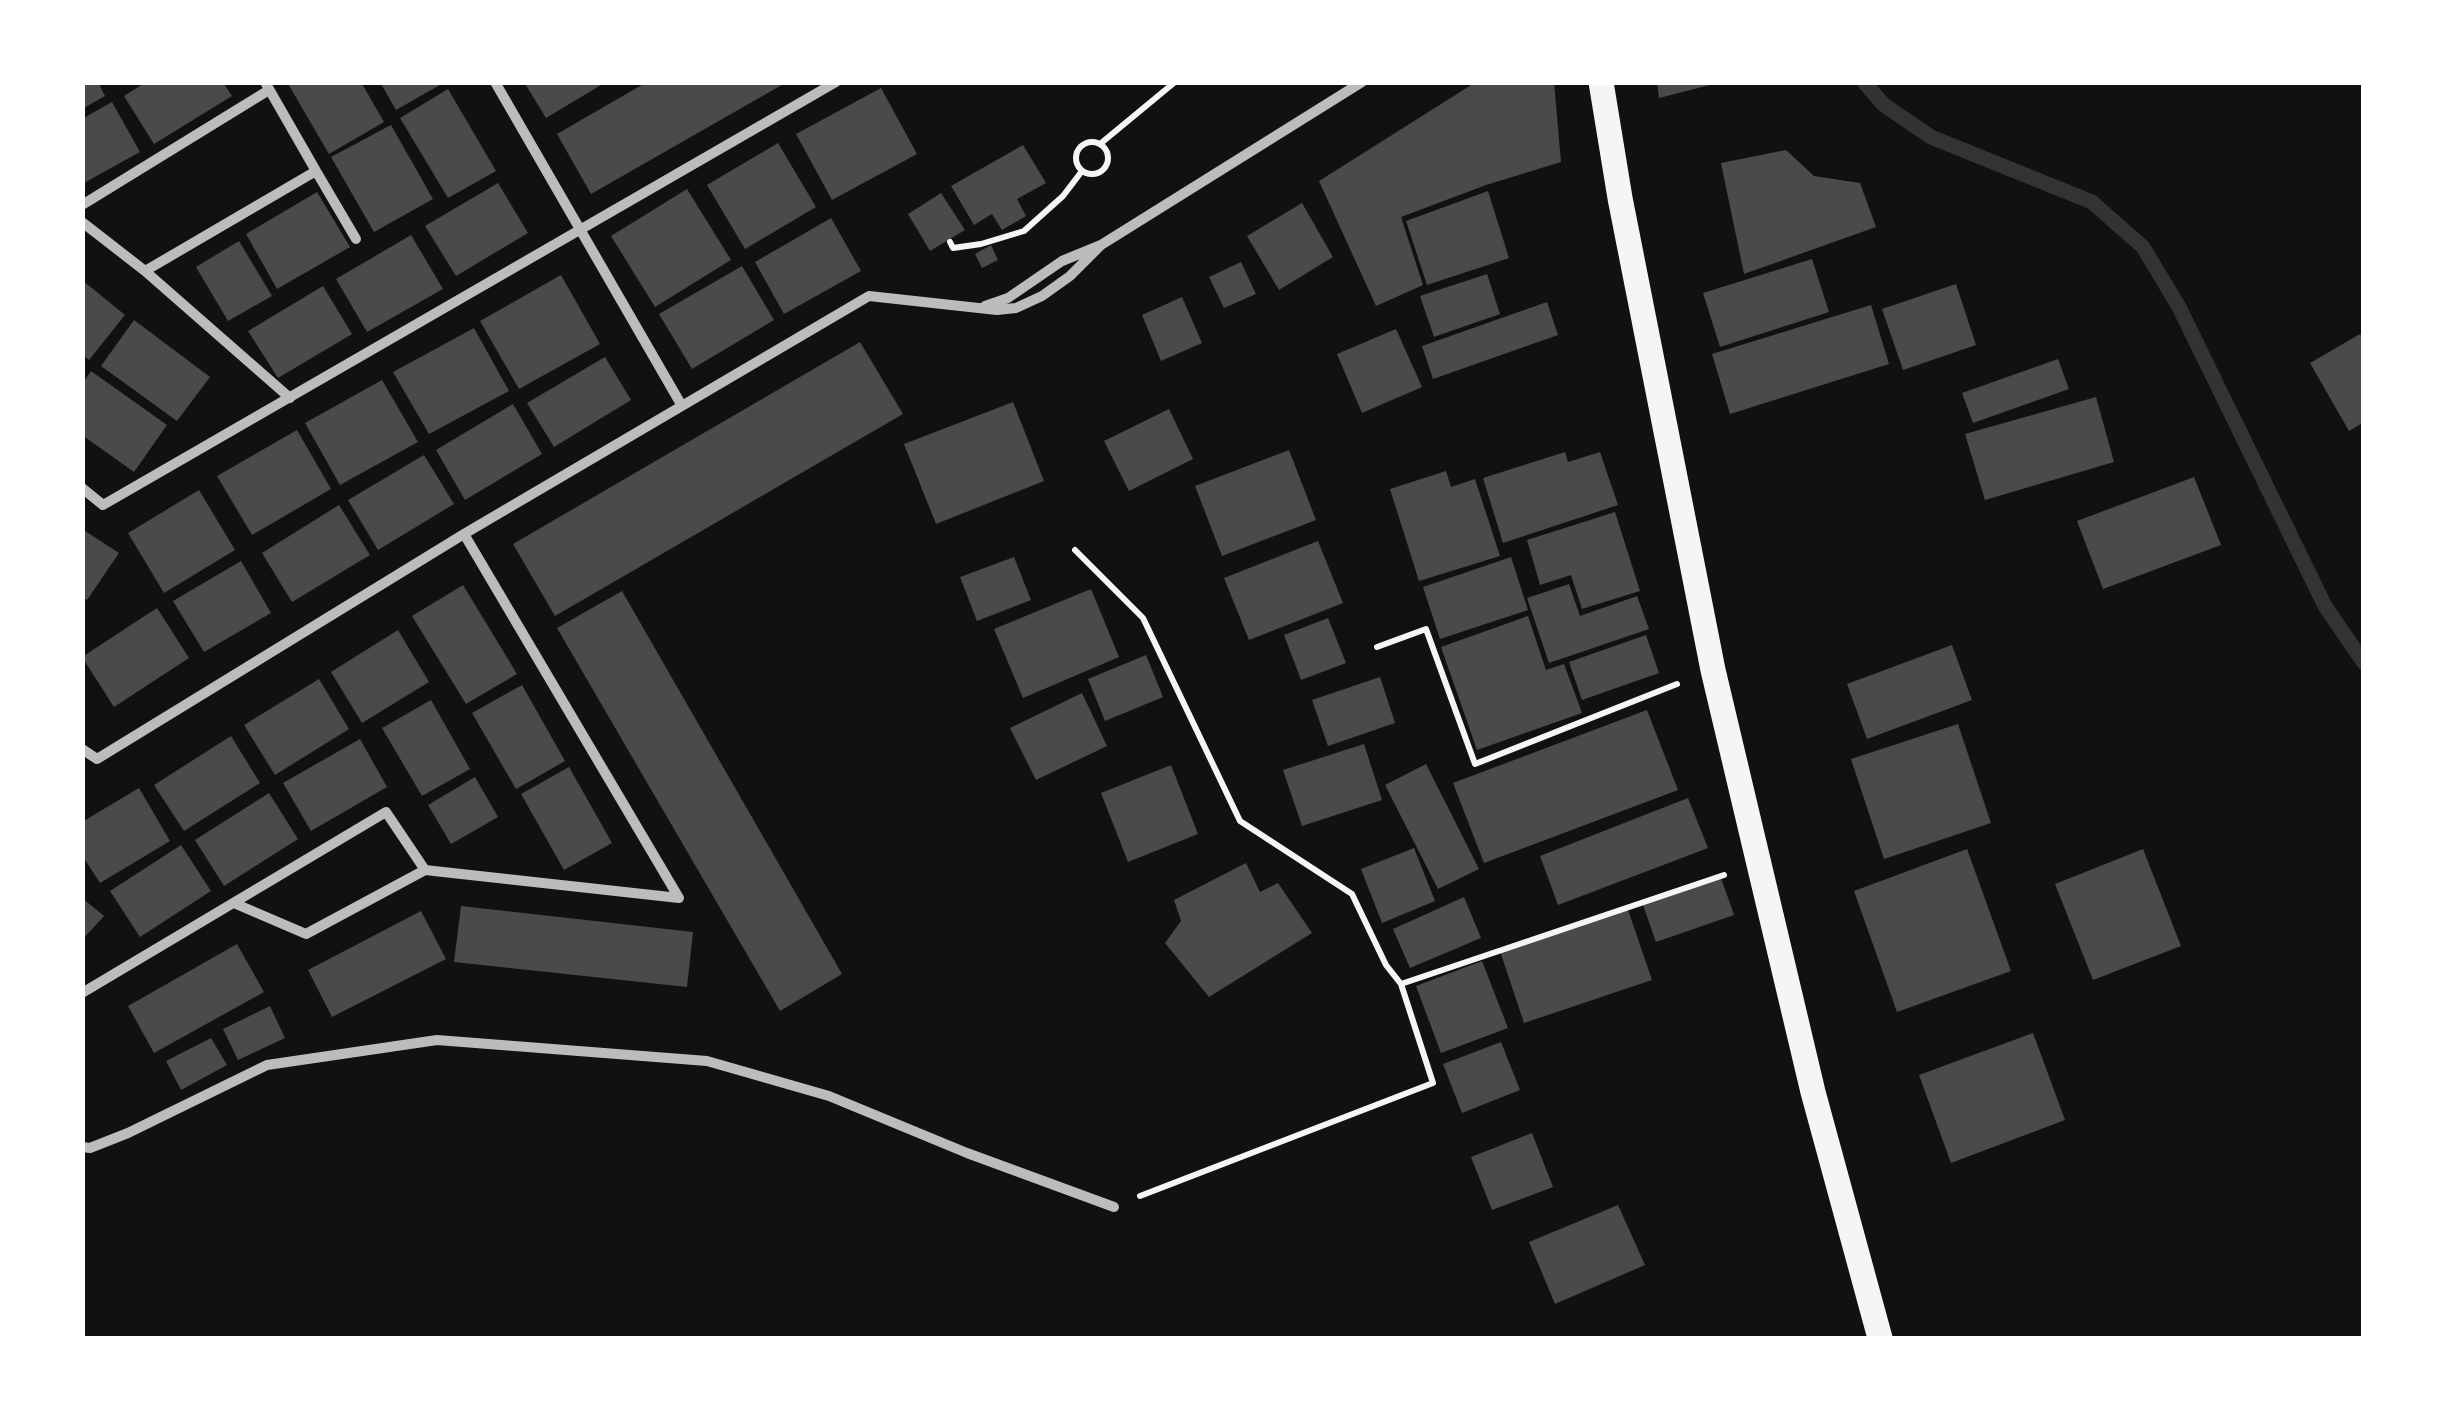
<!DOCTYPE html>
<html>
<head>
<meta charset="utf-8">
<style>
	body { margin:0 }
	#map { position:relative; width:2446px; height:1421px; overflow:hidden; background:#111; font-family:"Varela Round",sans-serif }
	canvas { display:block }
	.frame { position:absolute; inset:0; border:85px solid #fff; pointer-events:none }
</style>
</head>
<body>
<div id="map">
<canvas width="2446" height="1421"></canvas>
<div class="frame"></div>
</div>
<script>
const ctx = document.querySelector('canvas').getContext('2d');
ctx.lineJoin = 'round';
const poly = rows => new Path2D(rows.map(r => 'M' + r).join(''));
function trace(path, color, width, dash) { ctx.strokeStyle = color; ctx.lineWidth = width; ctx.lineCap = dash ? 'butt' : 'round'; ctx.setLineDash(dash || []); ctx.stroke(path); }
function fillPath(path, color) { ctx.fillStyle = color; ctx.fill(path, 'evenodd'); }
trace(poly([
	[1864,82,1884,105,1931,137,2092,202,2143,247,2179,307,2325,606,2364,663]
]), '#333', 15);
fillPath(poly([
	[82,82,98,82,105,96,82,109],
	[146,82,223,82,232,96,154,144,124,96],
	[287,82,361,82,384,122,329,154],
	[380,82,445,82,396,110],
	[524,82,606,82,546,118],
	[787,82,591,194,557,134,647,82],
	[1476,82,1554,82,1561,162,1486,185,1401,217,1423,285,1376,306,1319,181],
	[1657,82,1713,82,1714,84,1659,98],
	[881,88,917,154,832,200,796,134],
	[448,89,496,171,448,198,400,118],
	[112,102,140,152,82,184,82,119],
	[391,125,433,199,374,232,331,157],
	[778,143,816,207,745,249,707,185],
	[1023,145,1046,183,1017,199,1026,216,1002,230,992,214,974,225,951,186],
	[1786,150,1814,176,1860,183,1876,227,1744,274,1721,163],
	[498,183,528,233,456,276,425,226],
	[687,189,731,260,655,307,611,236],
	[1488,191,1509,258,1427,285,1406,221],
	[317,192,350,247,277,289,246,234],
	[941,193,965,230,930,251,908,214],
	[1302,203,1333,257,1279,290,1247,236],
	[831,218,861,271,784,314,755,262],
	[411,235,443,289,367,332,336,279],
	[239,241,272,296,228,321,196,267],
	[991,245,998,260,982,268,975,254],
	[1812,259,1829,312,1720,347,1703,293],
	[1241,262,1256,294,1224,308,1209,277],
	[742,266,774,320,692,369,659,314],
	[1487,274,1500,314,1434,337,1420,296],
	[561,275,600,344,519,389,480,321],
	[82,280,125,315,89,360,82,354],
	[1956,284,1976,345,1903,370,1882,309],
	[323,286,352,334,278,378,248,331],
	[1182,297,1202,343,1161,361,1142,315],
	[1547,302,1558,335,1433,379,1422,346],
	[1871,305,1889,364,1730,414,1712,354],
	[134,320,210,377,177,421,101,366],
	[474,328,509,391,429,434,393,372],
	[1396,329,1422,387,1362,413,1337,354],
	[2360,334,2364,340,2364,422,2349,431,2310,363],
	[860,342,903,414,555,616,513,544],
	[605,357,631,400,554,447,527,403],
	[2058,359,2069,389,1973,423,1962,393],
	[91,371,167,425,134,472,82,435,82,384],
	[382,380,418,442,340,485,305,423],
	[2096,397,2114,462,1985,500,1965,434],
	[1013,402,1044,481,936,524,904,444],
	[513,404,542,454,465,500,436,450],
	[1169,409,1193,459,1129,491,1104,441],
	[297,430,331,489,252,535,217,476],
	[1289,450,1316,520,1222,556,1195,486],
	[1565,452,1568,462,1600,452,1618,505,1503,543,1483,478],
	[424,455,454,504,378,550,348,500],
	[1446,471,1451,487,1475,479,1500,556,1419,581,1390,489],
	[2194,477,2221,545,2103,589,2077,521],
	[199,490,235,550,164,593,128,533],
	[339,505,370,555,292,602,262,553],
	[1615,512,1640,591,1582,609,1571,575,1540,585,1527,540],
	[82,529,119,553,87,600,82,597],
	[1318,541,1343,603,1249,640,1224,578],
	[1014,557,1031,600,977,621,960,577],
	[1511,557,1528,610,1440,639,1423,587],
	[241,561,271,613,204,652,173,601],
	[1569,584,1580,616,1637,596,1649,629,1549,663,1527,598],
	[463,585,517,674,466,704,412,616],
	[1091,589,1119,657,1023,698,994,629],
	[622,591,842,974,780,1011,557,628],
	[157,608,189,658,114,707,82,657],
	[1528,616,1546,670,1564,664,1582,713,1477,750,1441,647],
	[1328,618,1346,663,1301,680,1284,635],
	[398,630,429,682,362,723,331,672],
	[1646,635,1659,673,1582,700,1569,662],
	[1952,645,1972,700,1867,739,1847,684],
	[1146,655,1163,697,1105,721,1088,679],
	[1380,677,1395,723,1328,746,1312,700],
	[319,679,349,729,275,775,244,725],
	[522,685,565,761,516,789,472,713],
	[1082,693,1107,746,1036,780,1010,728],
	[431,700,470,769,422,796,382,728],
	[1647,710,1678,790,1484,863,1453,783],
	[1958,724,1991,823,1884,859,1851,759],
	[231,736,260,783,184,831,154,785],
	[360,739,387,787,311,831,283,783],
	[1364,744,1382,800,1302,826,1283,770],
	[1426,764,1479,869,1438,889,1385,785],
	[1171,765,1198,834,1128,862,1101,793],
	[569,767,612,843,564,870,521,794],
	[475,777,498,817,451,844,428,805],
	[139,788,170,841,100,883,82,855,82,822],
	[269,793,298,839,224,886,195,840],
	[1688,798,1708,848,1558,905,1540,856],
	[181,845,211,891,140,937,110,891],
	[1414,848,1435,901,1382,923,1361,869],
	[1967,849,2011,971,1897,1012,1854,891],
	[2143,849,2181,946,2093,980,2055,884],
	[1246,863,1260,892,1278,883,1312,933,1209,997,1165,943,1181,921,1174,900],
	[1721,878,1734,915,1656,942,1643,905],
	[1464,897,1481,938,1410,968,1393,929],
	[82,898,104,916,82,940],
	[461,906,693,932,687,987,454,962],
	[1627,907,1652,980,1524,1023,1500,951],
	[421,911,446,959,332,1017,308,970],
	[237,944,264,992,154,1053,128,1006],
	[1482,961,1508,1028,1441,1053,1416,986],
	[270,1006,285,1038,238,1060,223,1029],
	[2033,1033,2065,1120,1951,1163,1919,1075],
	[211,1038,227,1065,181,1090,166,1061],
	[1501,1042,1520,1090,1462,1113,1443,1064],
	[1532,1133,1553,1187,1492,1210,1471,1157],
	[1618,1205,1645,1265,1555,1304,1529,1242]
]), '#4a4a4a');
trace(poly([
	'1076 158a16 16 0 1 1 32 0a16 16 0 1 1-32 0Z',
	[1100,144,1175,82],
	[950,242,953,248,981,244,1024,231,1063,196,1082,171],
	[1075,550,1143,618,1240,821,1352,894,1386,965,1401,984],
	[1377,647,1426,629,1475,764,1677,684],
	[1140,1196,1433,1083,1401,984,1724,875]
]), '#f5f5f5', 6);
trace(poly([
	[495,82,682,406],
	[316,171,356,239],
	[82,205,269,90],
	[82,222,145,271,290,398],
	[145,271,316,171,265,82],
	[985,306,1008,298,1062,261,1101,245,1362,82],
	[82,488,103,505,836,82],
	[82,749,97,759,464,534,869,296,997,310,1016,308,1042,296,1070,276,1101,245],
	[236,904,306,934,425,870,679,898,464,534],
	[82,993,386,812,425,870],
	[82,1147,90,1148,128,1133,267,1065,437,1040,707,1061,829,1096,967,1153,1114,1207]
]), '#bcbcbc', 10);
trace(poly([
	[1601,82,1620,198,1713,670,1813,1092,1880,1338]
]), '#f5f5f5', 25);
</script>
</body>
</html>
